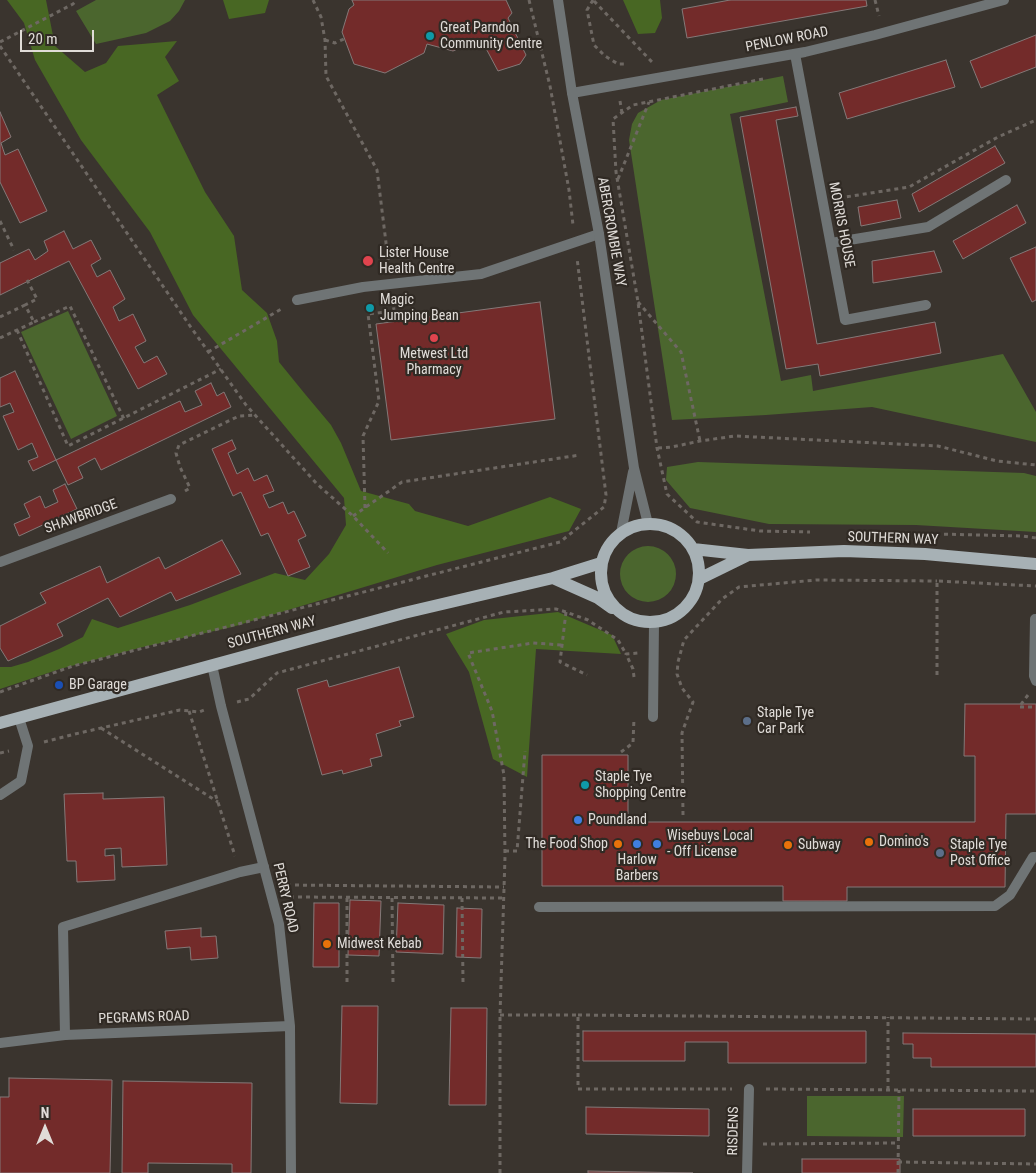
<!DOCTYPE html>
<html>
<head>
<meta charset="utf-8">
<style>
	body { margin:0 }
	#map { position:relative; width:1036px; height:1173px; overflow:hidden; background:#3a342e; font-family:"Roboto Condensed",sans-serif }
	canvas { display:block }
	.north { position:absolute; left:20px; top:1103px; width:50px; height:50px; -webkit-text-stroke:4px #302a24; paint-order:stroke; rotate:0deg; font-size:14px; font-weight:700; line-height:20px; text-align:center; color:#e0dcd8 }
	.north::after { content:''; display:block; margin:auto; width:18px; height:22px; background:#e0dcd8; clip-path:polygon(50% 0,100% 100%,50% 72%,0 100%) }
	.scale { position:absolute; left:20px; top:30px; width:74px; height:22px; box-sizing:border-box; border:2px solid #e0dcd8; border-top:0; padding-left:6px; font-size:15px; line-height:18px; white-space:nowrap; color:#e0dcd8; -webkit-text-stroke:4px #302a24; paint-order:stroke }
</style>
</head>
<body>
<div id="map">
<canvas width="1036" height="1173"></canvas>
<div class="north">N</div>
<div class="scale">20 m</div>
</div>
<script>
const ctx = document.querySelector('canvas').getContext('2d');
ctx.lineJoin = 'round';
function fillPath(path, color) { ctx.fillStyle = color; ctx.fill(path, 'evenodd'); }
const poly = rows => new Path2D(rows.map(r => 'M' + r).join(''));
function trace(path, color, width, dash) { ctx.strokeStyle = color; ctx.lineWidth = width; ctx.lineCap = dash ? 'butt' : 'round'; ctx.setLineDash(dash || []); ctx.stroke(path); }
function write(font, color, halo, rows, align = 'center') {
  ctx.font = font + ' "Roboto Condensed",sans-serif'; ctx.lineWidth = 4.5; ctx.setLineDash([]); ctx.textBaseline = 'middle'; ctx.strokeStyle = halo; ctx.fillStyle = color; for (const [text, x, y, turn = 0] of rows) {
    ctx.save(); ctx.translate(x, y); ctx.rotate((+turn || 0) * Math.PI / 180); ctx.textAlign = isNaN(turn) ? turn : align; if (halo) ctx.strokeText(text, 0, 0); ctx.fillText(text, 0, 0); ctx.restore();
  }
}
fillPath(poly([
	[96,0,185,0,179,11,170,21,146,33,96,44,76,11],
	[783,76,788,102,730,114,781,381,811,375,813,391,1003,354,1036,412,1036,442,872,407,766,415,672,420,629,140,632,124,638,113,661,100],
	[68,311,117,416,71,439,21,332],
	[698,462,1024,473,1036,476,1036,532,916,525,769,524,690,508,666,480,667,467],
	'620 574a28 28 0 1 1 56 0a28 28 0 1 1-56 0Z',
	[807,1096,904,1096,903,1137,807,1136]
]), '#4b662e');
fillPath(poly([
	[7,0,46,0,55,46,85,72,106,63,118,46,177,41,165,57,179,81,157,95,205,192,234,236,242,290,267,313,277,341,279,362,305,394,331,425,341,443,361,491,409,504,415,511,468,526,550,497,581,509,569,531,437,565,232,627,143,647,60,669,0,689,0,667,11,667,28,662,59,649,83,637,92,619,118,628,190,605,275,573,305,580,329,554,346,525,344,498,193,315,150,232,81,140,35,60,24,23],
	[223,0,269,0,265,13,229,19],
	[623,0,660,0,662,18,655,33,638,34],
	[558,612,612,635,621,654,536,649,527,777,493,759,469,672,446,634,484,620]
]), '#486723');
const building = poly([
	[352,0,506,0,512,13,508,18,526,55,520,64,498,71,481,39,453,51,427,44,424,53,385,73,354,64,342,32,349,9,354,5,352,0],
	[730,0,866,0,867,6,687,38,682,9,730,0],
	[1036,35,1036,67,981,88,970,61,1036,35],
	[946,60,955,87,847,119,839,93,946,60],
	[796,107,798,116,776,120,817,344,935,322,941,353,820,376,818,364,786,369,740,117,796,107],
	[0,112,11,137,1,143,5,155,18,149,47,211,20,223,0,182,0,112],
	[995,146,1005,163,919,212,912,194,995,146],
	[897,200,901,218,861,226,858,207,897,200],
	[1017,205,1026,223,963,259,953,241,1017,205],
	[64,231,73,249,91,240,101,259,91,265,97,277,110,270,125,299,113,307,119,321,133,314,146,341,135,347,144,363,157,356,167,374,138,389,69,261,0,295,0,263,29,249,35,260,48,251,44,241,64,231],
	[1036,247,1036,300,1032,302,1010,258,1036,247],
	[934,251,942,272,873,283,872,261,934,251],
	[540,302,555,419,391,440,376,324,540,302],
	[15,371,56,460,33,471,28,461,38,457,32,443,18,450,3,416,14,412,10,403,0,407,0,378,15,371],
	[211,383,217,396,224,392,231,407,101,470,95,458,78,467,83,478,68,485,56,460,180,401,185,412,202,405,195,391,211,383],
	[232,440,236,449,228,453,237,474,248,468,254,481,267,475,274,491,263,495,269,508,283,502,288,514,294,511,306,536,298,540,310,567,288,576,268,533,261,536,241,492,233,496,212,449,232,440],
	[65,484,77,509,19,536,14,524,30,517,24,504,40,496,45,508,58,502,53,490,65,484],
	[222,540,241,574,176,601,171,592,120,617,108,598,57,624,63,636,8,661,0,648,0,626,46,603,40,593,100,566,107,583,159,557,165,569,222,540],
	[399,667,414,717,399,721,401,726,376,734,382,756,370,759,372,766,343,774,342,770,322,775,297,689,327,680,329,687,399,667],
	[965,704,1036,704,1036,814,1006,814,1005,887,847,887,847,901,783,901,783,886,542,886,542,755,628,755,628,822,975,822,975,756,964,756,965,704],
	[103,793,103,799,164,797,167,865,122,867,121,848,105,849,105,856,114,855,115,880,77,882,76,861,67,861,64,794,103,793],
	[350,900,381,901,379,956,348,955,350,900],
	[314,903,339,903,339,967,313,967,314,903],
	[398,903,444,905,443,954,396,952,398,903],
	[457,908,482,909,481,958,456,957,457,908],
	[201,928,201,937,216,936,218,958,191,960,190,947,167,949,165,931,201,928],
	[342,1006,378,1006,377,1104,340,1103,342,1006],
	[451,1008,487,1008,486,1105,449,1105,451,1008],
	[583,1031,866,1031,866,1063,728,1063,728,1042,685,1042,685,1061,583,1061,583,1031],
	[903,1033,1036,1034,1036,1067,931,1067,931,1058,913,1058,913,1044,903,1044,903,1033],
	[9,1078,112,1080,110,1173,0,1173,0,1097,9,1097,9,1078],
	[123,1081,252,1083,251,1173,232,1173,232,1164,148,1163,148,1173,122,1173,123,1081],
	[586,1107,709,1109,709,1136,586,1134,586,1107],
	[913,1109,1025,1109,1025,1136,913,1136,913,1109],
	[802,1159,900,1159,900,1173,802,1173,802,1159],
	[588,1171,693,1173,588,1173,588,1171]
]);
fillPath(building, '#732b2a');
trace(building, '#847978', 1);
trace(poly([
	[313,0,321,17,325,40,326,76,377,170,389,267],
	[529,0,550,86,569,190,573,225],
	[593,0,587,10,594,45,605,56,618,64,626,64],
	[875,0,879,16],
	[594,1,652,62],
	[325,40,335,43,344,39],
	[0,42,73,4,77,0],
	[0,46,190,326,246,405,317,484,353,516,388,553],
	[763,79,633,105,613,119,616,172,638,302,657,448,667,494,697,522,760,531,810,532],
	[620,101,622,113],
	[618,179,649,102],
	[839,198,909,187,998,137,1036,120],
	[0,221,14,250],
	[638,302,681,352,700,441],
	[0,317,25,305],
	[34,322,70,306,124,419],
	[17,330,68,446,221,369],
	[0,338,34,322,25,305,37,299,27,280],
	[208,352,283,308],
	[658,448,672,447,700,441,735,436,938,446,997,461,1036,465],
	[185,491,190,488,180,467,176,453,179,445,239,416,255,415],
	[365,508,363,436,379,401,368,314,394,311,393,300],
	[353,516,402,482,580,455],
	[936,534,1023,536,1036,538],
	[566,612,560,662,587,675],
	[937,675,937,581,1036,586],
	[634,677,633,669,626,654,638,653],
	[0,692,73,666,560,542,604,507,606,495,577,258],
	[1028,695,1019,707,1036,707],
	[237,702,249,699,277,673,504,612,556,609,566,612,588,620,618,640,626,654],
	[189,711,235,856],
	[101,728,218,802],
	[44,742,75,734,180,710,199,712,204,710],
	[621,752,633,743,634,718],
	[0,753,9,751],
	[683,815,682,733,693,702,682,688,677,674,678,662,684,640,722,599,739,587,816,580,937,581],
	[505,851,517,851,525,751],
	[287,885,504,887],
	[290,897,504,898],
	[347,898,347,982],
	[392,898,393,982],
	[462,898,463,982],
	[500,1015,578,1015,578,1089,732,1089],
	[578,1015,1036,1019],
	[766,1089,1036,1091],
	[888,1090,888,1017],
	[763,1144,898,1143],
	[898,1162,1036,1164],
	[500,1173,500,1015,505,857,504,775,492,711,468,653,533,643,562,645],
	[898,1173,899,1090]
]), '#6e6863', 3, [4, 4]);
trace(poly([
	[831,243,928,227,1006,180],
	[297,300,363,287,481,274,599,234],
	[1036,619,1035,619,1034,676,1036,681],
	[653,717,654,623],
	[0,795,21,781,28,746,19,718],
	[539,907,995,906,1010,895,1033,857,1036,857],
	[65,1035,63,927,240,872,264,867]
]), '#6f7475', 10);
trace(poly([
	[795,54,845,320,926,305],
	[572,93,805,52,875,35,1004,0],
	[0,562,171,499],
	[212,665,221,706,279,924,290,1026,291,1173],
	[0,1043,65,1035,290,1026],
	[747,1173,749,1089]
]), '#6f7475', 10);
trace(poly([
	[558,0,572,93,599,234,634,468,648,524],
	[621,533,633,472]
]), '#6f7475', 10);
trace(poly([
	'601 573a49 49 0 1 1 98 0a49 49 0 1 1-98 0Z',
	[693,549,748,555,844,551,925,554,1036,564],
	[553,578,598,598,612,608],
	[699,579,748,555],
	[0,723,404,613,553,578,601,563]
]), '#a7b1b5', 12);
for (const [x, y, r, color] of [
	[430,36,5,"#0f9aa8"],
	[368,261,6,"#e0444e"],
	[370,308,5,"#0f9aa8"],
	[434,338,5,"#e0444e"],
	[59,685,5,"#1a4fb4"],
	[747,721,5,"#5c6f8a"],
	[585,785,5,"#0f9aa8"],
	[578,820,5,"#3f7fe0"],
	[869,842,5,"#e8710a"],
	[618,844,5,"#e8710a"],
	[637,844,5,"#3f7fe0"],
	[657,844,5,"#3f7fe0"],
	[788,845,5,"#e8710a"],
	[940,853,5,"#5c6f8a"],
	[327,944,5,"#e8710a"]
]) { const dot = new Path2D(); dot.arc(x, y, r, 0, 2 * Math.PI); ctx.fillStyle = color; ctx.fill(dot); trace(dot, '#302a24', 2); }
write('14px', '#e0dcd8', '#302a24', [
	["Great Parndon",440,28],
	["Community Centre",440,44],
	["Lister House",379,253],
	["Health Centre",379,269],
	["Magic",380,300],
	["Jumping Bean",380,316],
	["Metwest Ltd",434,354,"center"],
	["Pharmacy",434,370,"center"],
	["BP Garage",69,685],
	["Staple Tye",757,713],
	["Car Park",757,729],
	["Staple Tye",595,777],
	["Shopping Centre",595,793],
	["Poundland",588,820],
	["Wisebuys Local",667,836],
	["- Off License",667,852],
	["Domino's",879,842],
	["The Food Shop",608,844,"right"],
	["Subway",798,845],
	["Staple Tye",950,845],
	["Post Office",950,861],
	["Harlow",637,860,"center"],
	["Barbers",637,876,"center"],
	["Midwest Kebab",337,944]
], 'left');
write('14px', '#e0dcd8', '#302a24', [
	["PENLOW ROAD",787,40,-11],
	["MORRIS HOUSE",841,225,79],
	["ABERCROMBIE WAY",611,232,80],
	["SHAWBRIDGE",81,517,-20],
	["SOUTHERN WAY",893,539,2],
	["SOUTHERN WAY",272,633,-15],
	["PERRY ROAD",285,898,77],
	["PEGRAMS ROAD",144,1018,-2],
	["RISDENS",734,1131,-89]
]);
</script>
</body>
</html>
